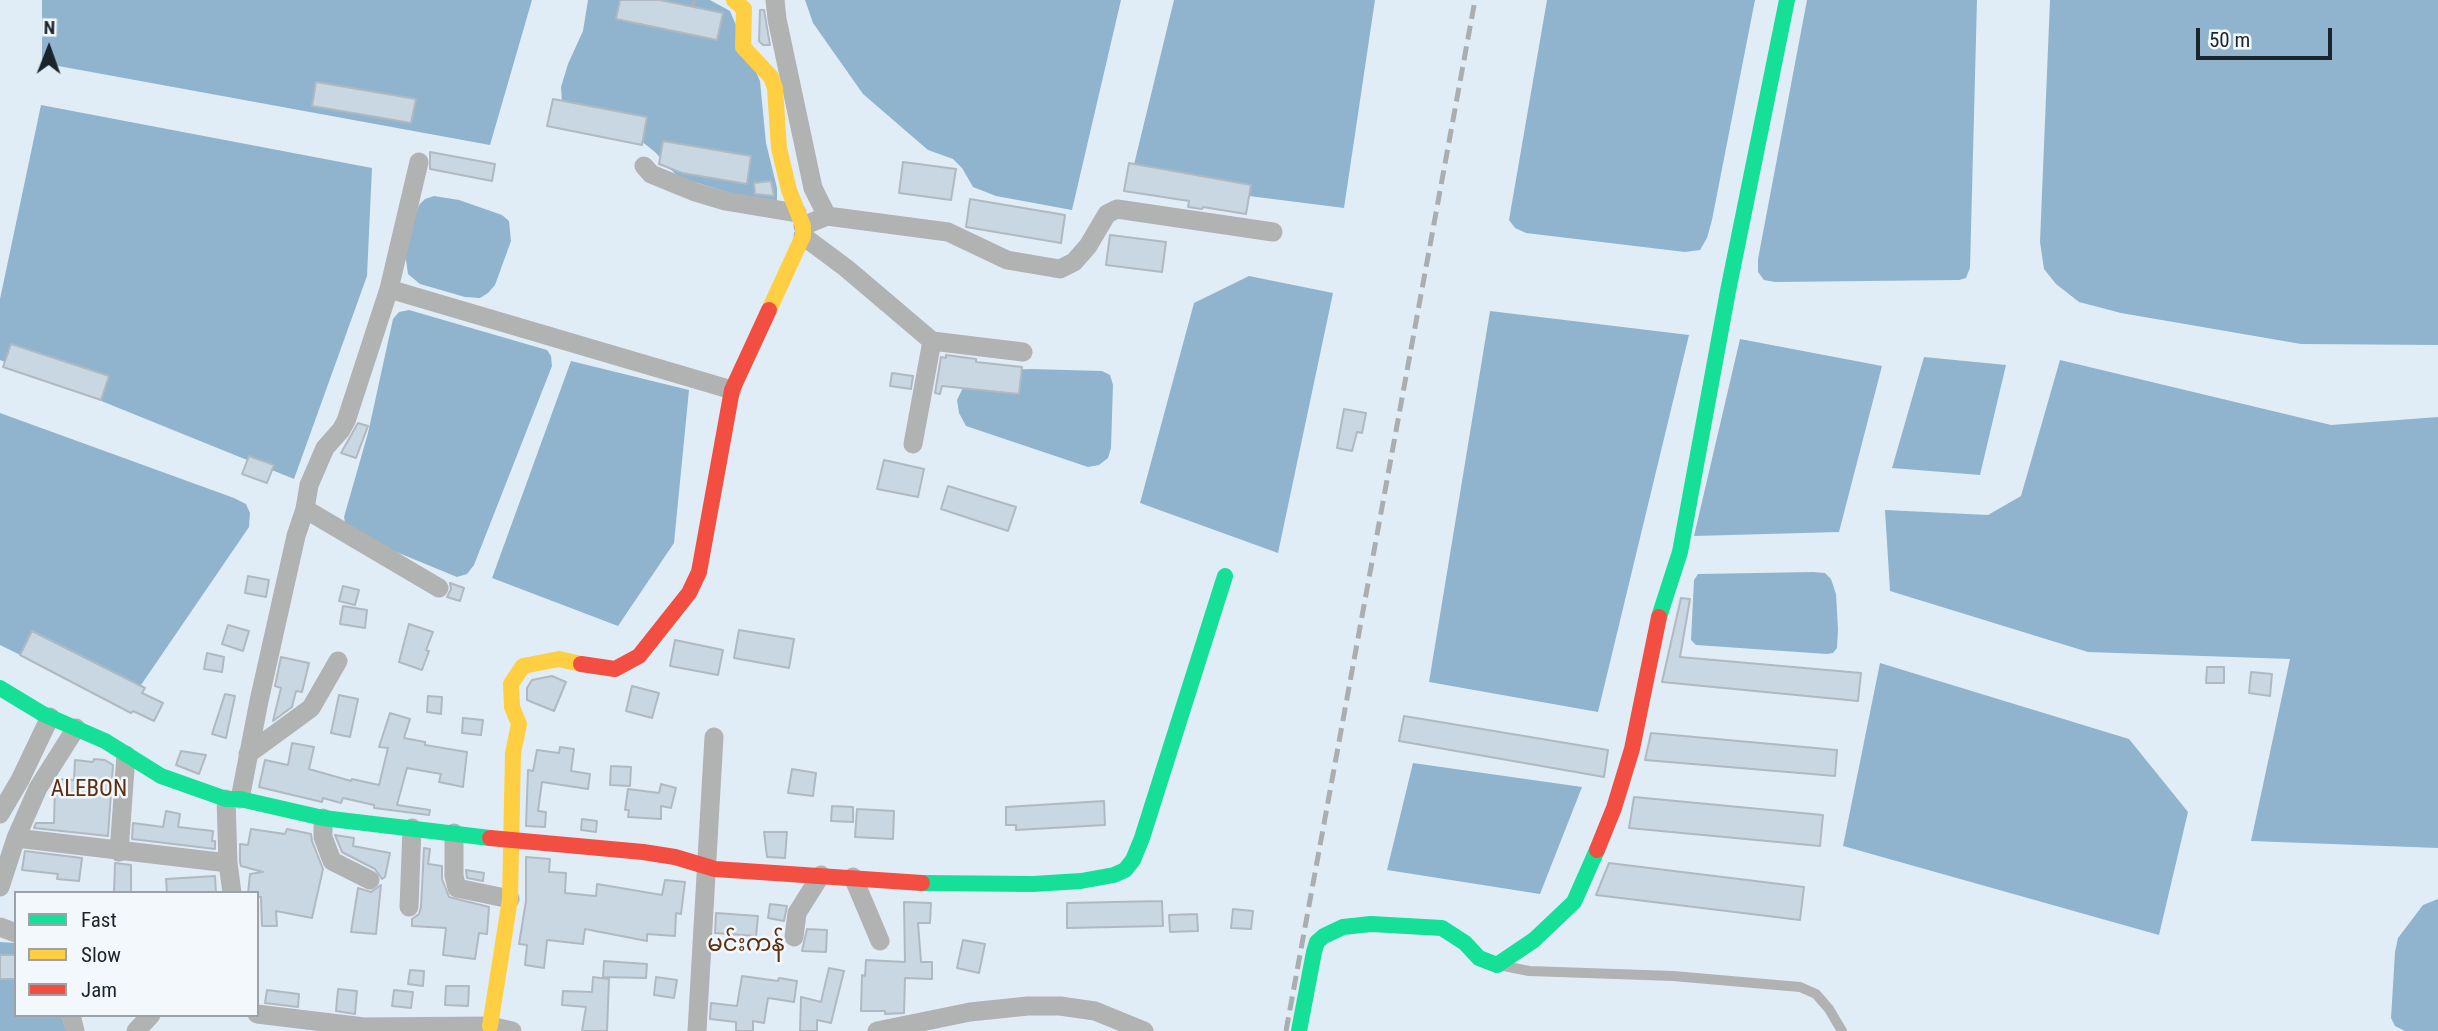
<!DOCTYPE html>
<html>
<head>
<meta charset="utf-8">
<style>
	body { margin:0 }
	#map { position:relative; width:2438px; height:1031px; overflow:hidden; background:#e1edf6; font-family:"Roboto Condensed",sans-serif }
	canvas { display:block }
	.legend { position:absolute; left:14px; top:891px; width:245px; height:126px; box-sizing:border-box; background:#f3f8fc; border:2px solid #9ca3a8; margin:0; padding:9px 12px; list-style:none; font-size:21px; color:#1a242b }
	.legend li { display:flex; align-items:center; gap:14px; height:35px }
	.legend b { width:35px; border:2px solid #9ca3a8 }
	.north { position:absolute; left:14px; top:14px; width:70px; height:70px; -webkit-text-stroke:5px #f3f8fc; paint-order:stroke; rotate:1deg; font-size:19px; font-weight:700; line-height:28px; text-align:center; color:#1a242b }
	.north::after { content:''; display:block; margin:auto; width:24px; height:32px; background:#1a242b; clip-path:polygon(50% 0,100% 100%,50% 72%,0 100%) }
	.scale { position:absolute; left:2196px; top:28px; width:136px; height:32px; box-sizing:border-box; border:4px solid #1a242b; border-top:0; padding-left:9px; font-size:21px; line-height:24px; white-space:nowrap; color:#1a242b; -webkit-text-stroke:5px #f3f8fc; paint-order:stroke }
</style>
</head>
<body>
<div id="map">
<canvas width="2438" height="1031"></canvas>
<ul class="legend">
<li><b style="height:9px;background:#16e098"></b>Fast</li>
<li><b style="height:9px;background:#ffcf43"></b>Slow</li>
<li><b style="height:9px;background:#f24e42"></b>Jam</li>
</ul>
<div class="north">N</div>
<div class="scale">50 m</div>
</div>
<script>
const ctx = document.querySelector('canvas').getContext('2d');
ctx.lineJoin = 'round';
function fillPath(path, color) { ctx.fillStyle = color; ctx.fill(path, 'evenodd'); }
const poly = rows => new Path2D(rows.map(r => 'M' + r).join(''));
function trace(path, color, width, dash) { ctx.strokeStyle = color; ctx.lineWidth = width; ctx.lineCap = dash ? 'butt' : 'round'; ctx.setLineDash(dash || []); ctx.stroke(path); }
function write(font, color, halo, rows, align = 'center') {
  ctx.font = font + ' "Roboto Condensed","Noto Sans Myanmar",sans-serif'; ctx.lineWidth = 5; ctx.setLineDash([]); ctx.textBaseline = 'middle'; ctx.strokeStyle = halo; ctx.fillStyle = color; for (const [text, x, y, turn = 0] of rows) {
    ctx.save(); ctx.translate(x, y); ctx.rotate((+turn || 0) * Math.PI / 180); ctx.textAlign = isNaN(turn) ? turn : align; if (halo) ctx.strokeText(text, 0, 0); ctx.fillText(text, 0, 0); ctx.restore();
  }
}
fillPath(poly([
	[42,0,532,0,490,145,42,63],
	[588,0,710,0,730,11,760,81,766,143,777,188,777,203,773,206,678,177,655,152,636,137,562,104,561,87,568,64,583,31],
	[805,0,1121,0,1072,210,996,196,973,187,962,168,953,159,928,150,863,94,813,23],
	[1174,0,1375,0,1344,208,1130,181],
	[1547,0,1755,0,1712,220,1707,238,1700,250,1685,252,1526,233,1515,228,1509,220],
	[1807,0,1977,0,1970,268,1966,278,1959,280,1775,282,1764,280,1758,272,1758,259],
	[2050,0,2438,0,2438,345,2301,344,2121,313,2079,302,2056,284,2044,269,2040,242],
	[41,105,372,168,367,276,294,479,0,360,0,299],
	[434,196,459,200,502,215,509,221,511,241,495,285,488,293,480,298,465,297,420,284,408,274,405,253,411,227,419,205,425,199],
	[1249,276,1333,293,1278,553,1140,503,1194,303],
	[409,310,547,350,551,356,552,366,474,565,467,574,457,577,355,535,346,528,344,517,368,433,393,319,399,312],
	[1490,311,1689,335,1598,712,1429,682],
	[1740,339,1882,366,1839,532,1694,536],
	[1924,357,2006,365,1980,475,1892,468],
	[2060,360,2331,425,2438,417,2438,848,2251,841,2290,659,2088,652,1890,591,1885,510,1988,515,2021,496],
	[571,361,689,390,674,543,618,626,492,578],
	[1031,369,1102,371,1110,375,1113,385,1111,448,1108,458,1099,465,1088,467,966,426,959,413,957,400,971,371],
	[0,413,234,498,246,504,250,513,249,527,126,707,0,645],
	[1813,572,1825,573,1831,579,1836,594,1838,629,1837,648,1833,653,1827,654,1696,645,1691,640,1694,580,1698,574],
	[1880,663,2129,739,2188,812,2159,935,1843,846],
	[1413,763,1582,787,1540,894,1387,870],
	[2438,899,2438,1031,2405,1031,2395,1026,2391,1018,2395,952,2398,938,2423,905],
	[0,942,16,943,16,1015,61,1015,66,1031,0,1031]
]), '#90b4ce');
const building = poly([
	[620,0,660,0,723,13,717,40,616,19,620,0],
	[760,10,764,10,770,45,763,45,759,41,760,10],
	[316,82,416,99,411,123,312,106,316,82],
	[553,99,647,117,642,145,547,126,553,99],
	[663,141,751,156,747,184,682,173,659,164,663,141],
	[430,152,495,164,492,181,430,169,430,152],
	[903,162,956,169,951,200,899,193,903,162],
	[1129,163,1251,185,1246,214,1203,207,1202,209,1188,207,1189,201,1124,191,1129,163],
	[771,181,774,196,755,194,754,183,771,181],
	[970,199,1065,215,1061,243,966,227,970,199],
	[1110,235,1166,242,1162,272,1106,265,1110,235],
	[11,344,109,376,101,400,3,367,11,344],
	[946,355,976,359,976,362,1022,367,1019,394,942,386,940,394,935,393,941,357,946,358,946,355],
	[892,373,913,376,911,389,890,386,892,373],
	[1344,409,1366,413,1362,433,1357,432,1352,451,1337,448,1344,409],
	[358,423,368,426,356,458,341,453,358,423],
	[249,456,274,465,267,483,242,474,249,456],
	[884,460,924,469,918,497,877,489,884,460],
	[948,486,1016,507,1008,531,941,509,948,486],
	[248,576,269,580,266,597,245,593,248,576],
	[450,583,464,588,460,601,447,597,451,589,450,583],
	[343,586,359,590,355,605,339,601,343,586],
	[1681,598,1690,599,1680,657,1861,673,1858,701,1662,682,1681,598],
	[343,606,367,610,365,628,340,624,343,606],
	[409,624,433,632,426,650,429,651,422,670,399,662,409,624],
	[228,625,249,631,243,651,222,644,228,625],
	[739,630,794,639,789,668,734,658,739,630],
	[32,631,145,688,142,693,163,703,154,721,133,711,131,713,20,655,32,631],
	[675,640,723,650,718,675,670,666,675,640],
	[207,653,224,657,222,672,204,669,207,653],
	[281,657,309,663,302,692,296,691,292,707,273,721,281,688,275,686,281,657],
	[2207,667,2224,667,2224,683,2206,683,2207,667],
	[2251,672,2272,674,2270,696,2249,693,2251,672],
	[552,676,566,682,554,711,527,700,527,688,532,680,552,676],
	[632,686,659,693,652,718,626,711,632,686],
	[225,694,235,696,226,738,212,734,225,694],
	[339,695,358,699,350,737,331,733,339,695],
	[428,696,442,697,441,714,427,712,428,696],
	[390,713,410,719,404,738,425,742,425,745,467,752,463,787,439,782,441,774,407,768,397,805,430,810,429,815,374,808,374,805,343,798,341,803,323,798,322,802,259,787,265,760,288,765,292,743,314,747,309,769,351,781,352,779,379,785,388,748,379,747,390,713],
	[1404,716,1608,750,1604,777,1399,741,1404,716],
	[463,718,483,720,481,735,462,733,463,718],
	[1651,733,1837,750,1835,776,1645,760,1651,733],
	[560,747,574,749,571,771,590,774,588,789,542,782,538,811,546,812,545,827,526,826,528,770,533,771,537,750,559,753,560,747],
	[181,751,206,755,199,774,176,765,181,751],
	[94,759,105,760,113,765,108,836,34,828,36,823,54,823,55,784,58,779,74,780,75,760,93,762,94,759],
	[611,766,631,767,630,786,610,785,611,766],
	[792,769,816,773,813,796,788,793,792,769],
	[661,784,676,788,671,808,661,806,661,819,628,817,629,810,625,810,628,789,659,793,661,784],
	[1634,797,1823,815,1820,846,1629,828,1634,797],
	[1104,801,1105,825,1016,830,1016,825,1006,825,1006,807,1104,801],
	[832,806,853,807,853,822,831,821,832,806],
	[857,809,894,811,893,839,855,837,857,809],
	[166,811,180,814,178,827,213,831,212,841,215,841,215,849,132,839,133,823,163,827,166,811],
	[582,819,597,821,596,832,581,830,582,819],
	[251,829,285,834,287,829,311,834,312,841,323,869,312,918,276,911,277,926,262,926,261,897,257,897,257,893,248,893,250,874,263,872,241,866,240,862,240,844,248,845,251,829],
	[764,832,787,832,785,858,767,857,764,832],
	[335,835,354,838,353,846,390,853,385,877,382,879,375,869,342,852,335,835],
	[424,848,430,849,428,864,442,866,442,879,449,897,489,907,487,934,479,933,475,959,443,955,446,928,412,926,412,919,419,914,421,907,424,848],
	[25,851,82,858,79,881,57,879,58,874,22,870,25,851],
	[526,857,550,859,549,872,566,873,565,893,596,896,597,884,662,895,665,880,685,882,681,914,676,913,675,936,647,934,647,941,585,929,583,944,547,940,544,968,525,965,527,945,519,944,526,901,526,857],
	[115,863,131,865,131,893,114,893,115,863],
	[1609,863,1804,887,1800,920,1596,895,1609,863],
	[466,870,484,873,483,881,467,878,466,870],
	[215,876,216,893,167,893,166,879,215,876],
	[381,885,376,934,351,932,358,888,371,892,381,885],
	[1162,901,1163,926,1067,928,1067,903,1162,901],
	[904,902,931,903,930,923,918,923,921,962,932,962,932,979,905,978,904,1013,885,1014,885,1011,861,1011,862,975,865,976,866,960,905,962,904,902],
	[770,904,787,906,784,921,768,918,770,904],
	[1233,909,1253,911,1251,929,1231,928,1233,909],
	[716,913,758,916,756,936,715,933,716,913],
	[1197,914,1198,931,1170,932,1169,915,1197,914],
	[807,929,827,930,826,952,802,951,807,929],
	[963,940,985,944,979,973,957,968,963,940],
	[0,955,16,955,16,979,0,979,0,955],
	[604,961,647,964,646,978,603,977,604,961],
	[829,968,844,971,831,1023,817,1020,817,1031,800,1031,801,997,821,1002,829,968],
	[410,970,424,971,423,986,408,984,410,970],
	[742,976,778,981,779,978,797,981,794,1002,768,998,764,1023,753,1021,753,1031,736,1031,736,1022,710,1019,711,1003,737,1006,742,976],
	[593,977,609,979,607,1031,582,1031,586,1007,562,1005,563,991,592,992,593,977],
	[656,977,677,980,674,998,654,995,656,977],
	[446,986,469,986,468,1006,445,1005,446,986],
	[338,989,357,991,355,1014,336,1011,338,989],
	[267,990,299,994,298,1007,265,1003,267,990],
	[394,990,413,992,411,1008,392,1006,394,990]
]);
fillPath(building, '#c8d7e1');
trace(building, '#b0b9c1', 2);
trace(poly([
	[693,5,695,0]
]), '#afb1b3', 3.5, [7, 3.5]);
trace(poly([
	[1504,966,1529,971,1673,976,1800,987,1816,994,1829,1009,1842,1031]
]), '#b1b2b2', 10);
trace(poly([
	[775,0,777,19,813,188,827,216],
	[644,166,651,174,695,192,725,201,797,213],
	[803,226,827,216,948,232,1007,260,1060,269,1074,262,1088,246,1107,214,1117,209,1273,232],
	[803,236,846,268,932,341,1023,352],
	[389,289,419,162],
	[913,444,932,341],
	[439,588,305,509,309,485,325,448,341,430,346,421,389,289,732,390],
	[248,754,311,708,338,661],
	[226,799,228,863,232,893],
	[240,799,259,701,296,536,305,509],
	[0,814,20,780,50,717],
	[323,818,323,837,332,861,370,880],
	[454,833,454,876,457,888,510,899],
	[16,838,228,863],
	[119,852,126,755],
	[853,877,880,941],
	[0,887,16,838,38,788,76,728],
	[409,907,412,828],
	[0,927,16,933],
	[794,937,797,913,821,875],
	[257,1014,364,1027,490,1026,512,1031],
	[71,1015,75,1031],
	[136,1031,151,1015],
	[697,1031,714,737],
	[877,1031,970,1012,1028,1006,1060,1006,1095,1011,1144,1031]
]), '#b1b2b2', 19);
trace(poly([
	[1659,617,1680,552,1728,291,1787,0],
	[0,688,43,714,105,741,161,776,226,799,240,799,323,818,490,838],
	[922,883,1033,884,1081,881,1114,875,1125,870,1133,860,1142,838,1225,576],
	[1299,1031,1314,952,1317,942,1324,936,1343,927,1371,924,1442,928,1465,943,1479,958,1497,965,1534,940,1574,902,1597,850]
]), '#16e098', 16);
trace(poly([
	[734,0,744,9,743,47,771,77,775,88,779,148,789,190,803,226,803,236,769,310],
	[490,1026,510,899,513,753,519,724,512,707,511,684,523,666,559,659,581,664]
]), '#ffcf43', 16);
trace(poly([
	[581,664,615,669,639,656,689,593,699,572,732,390,769,310],
	[490,838,643,852,675,857,715,869,922,883],
	[1597,850,1614,808,1632,749,1659,617]
]), '#f24e42', 16);
trace(poly([
	[1286,1031,1475,0]
]), '#abaeb1', 5, [14, 7]);
write('23px', '#5e2f10', '#f3f8fc', [
	["ALEBON",89,790],
	["မင်းကန်",746,945]
]);
</script>
</body>
</html>
